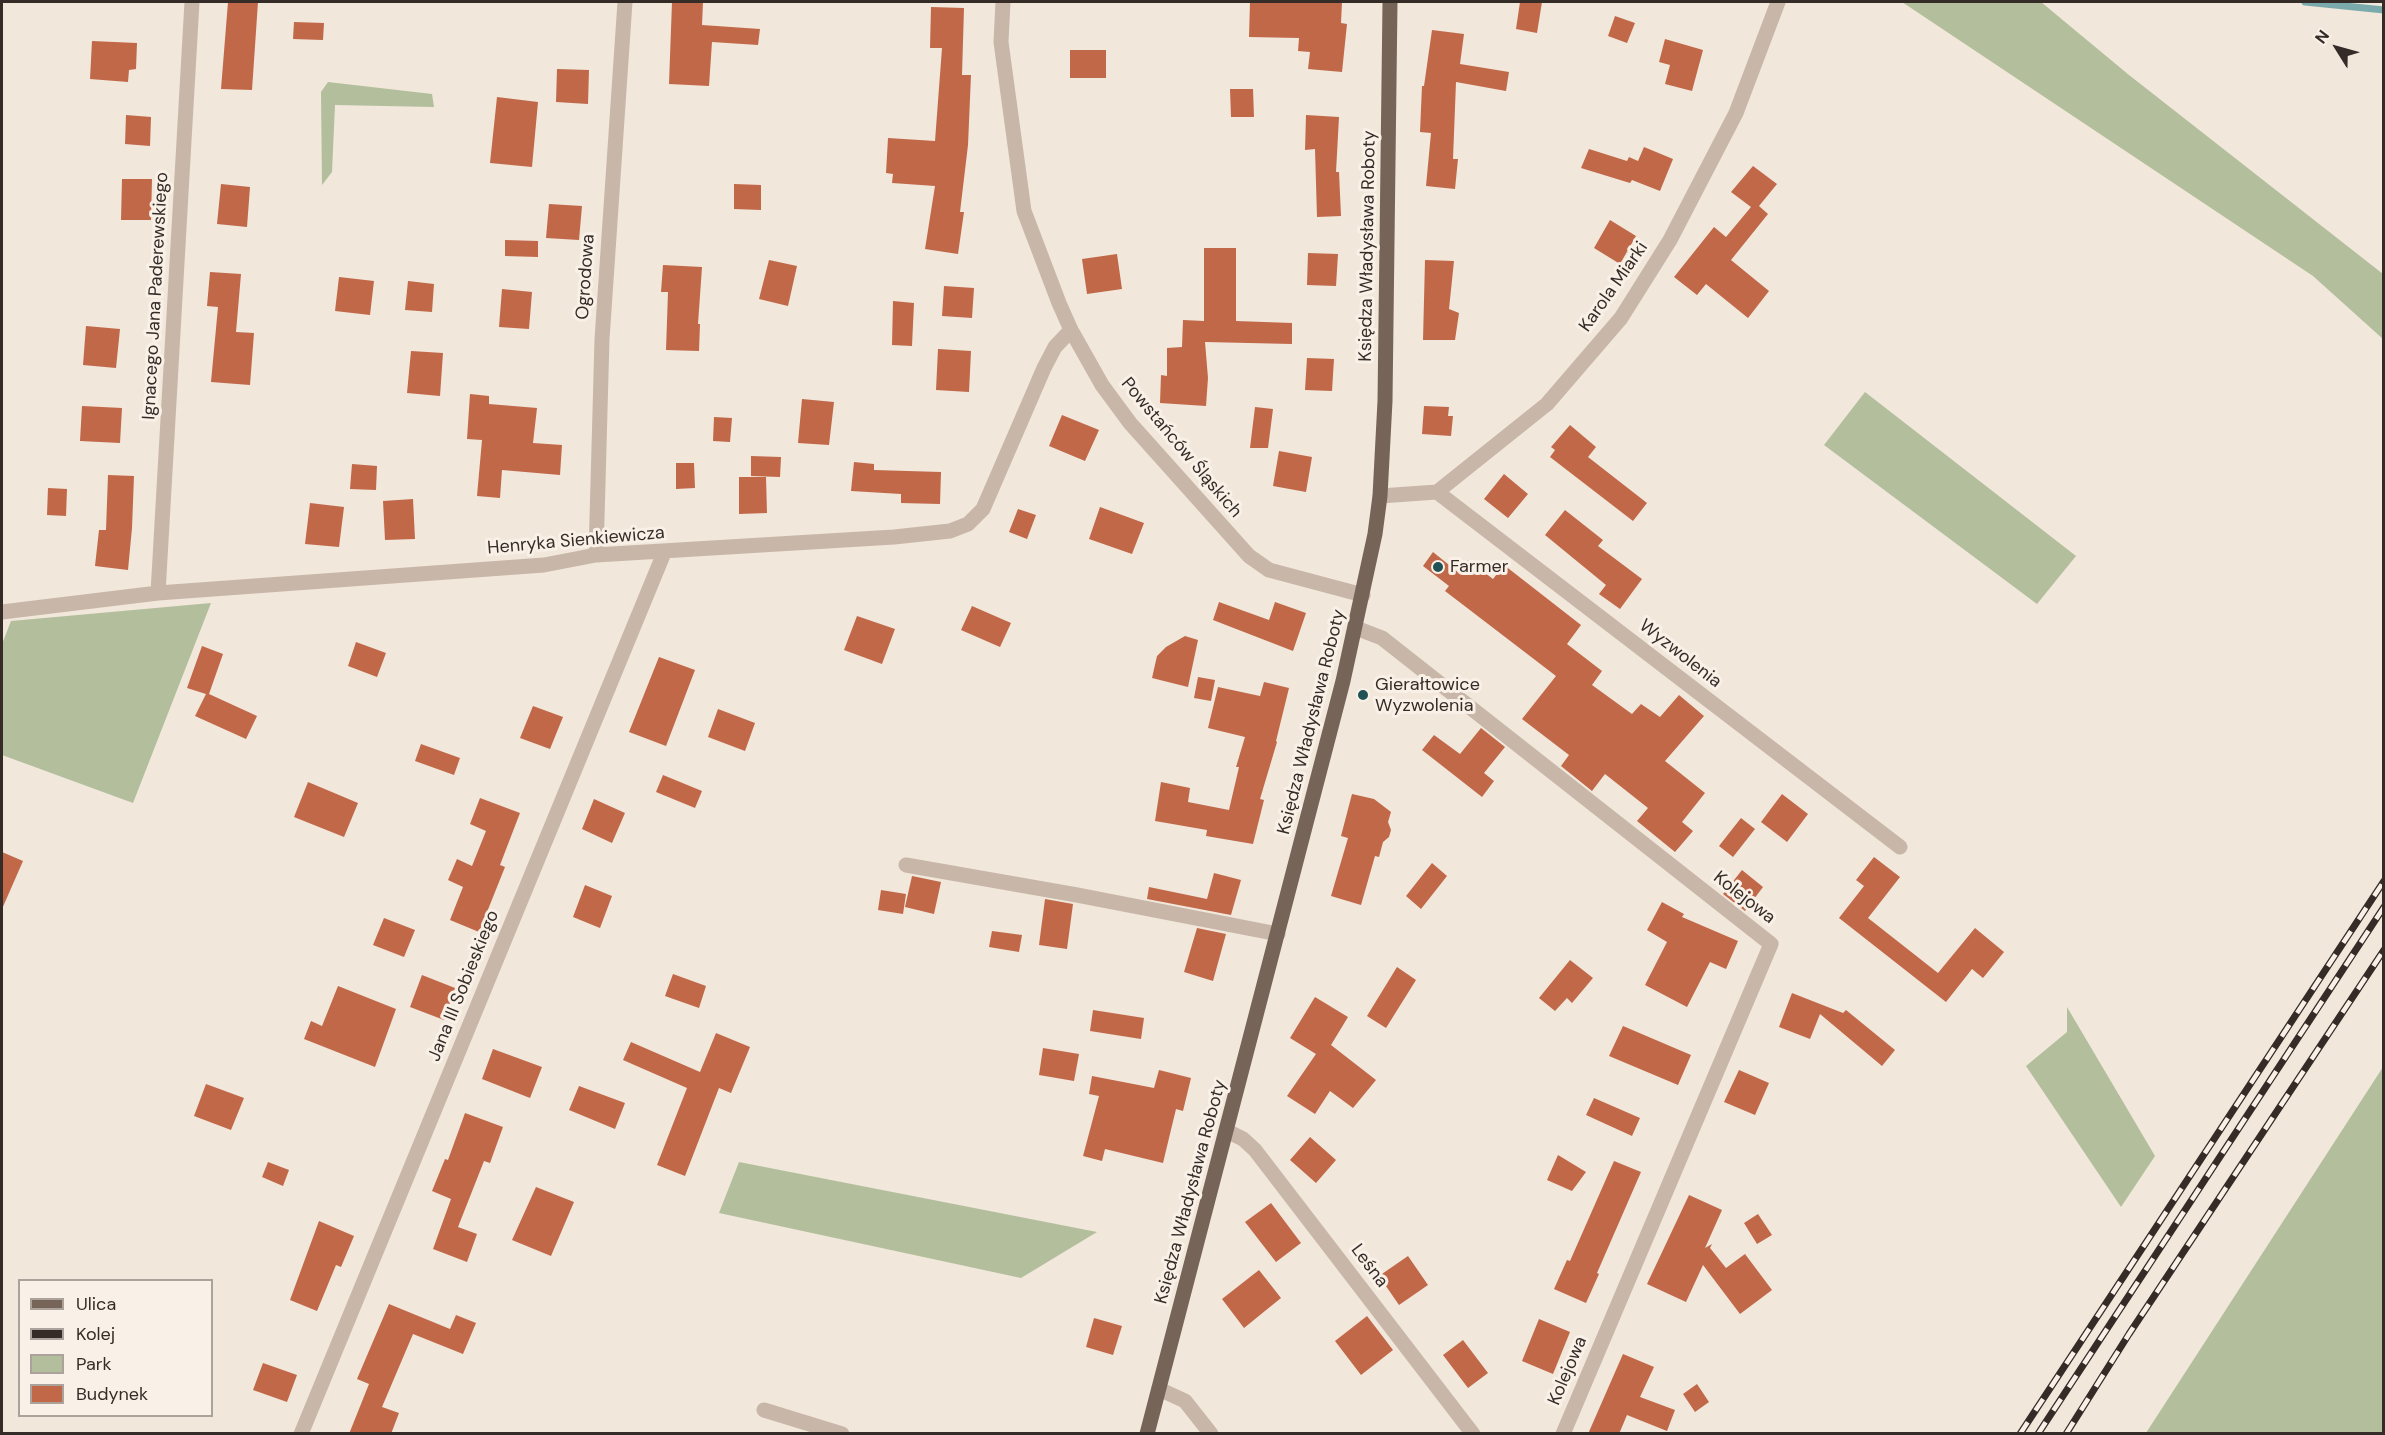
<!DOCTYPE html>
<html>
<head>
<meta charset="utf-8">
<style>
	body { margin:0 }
	#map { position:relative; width:2385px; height:1435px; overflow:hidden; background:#f1e7db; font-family:"DM Sans",sans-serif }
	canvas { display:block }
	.frame { position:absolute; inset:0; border:3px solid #352c28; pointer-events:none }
	.legend { position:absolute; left:18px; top:1279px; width:195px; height:138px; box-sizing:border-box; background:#f9f1e7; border:2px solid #aba29b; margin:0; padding:8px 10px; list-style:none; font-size:18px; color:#352c28 }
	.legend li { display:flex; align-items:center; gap:12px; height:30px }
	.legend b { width:30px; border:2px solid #aba29b }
	.north { position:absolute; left:2307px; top:18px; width:60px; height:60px; -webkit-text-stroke:4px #f9f1e7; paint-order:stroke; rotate:307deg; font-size:16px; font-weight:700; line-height:24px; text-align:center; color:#352c28 }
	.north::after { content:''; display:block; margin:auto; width:21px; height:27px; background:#352c28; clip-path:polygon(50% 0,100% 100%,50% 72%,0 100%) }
</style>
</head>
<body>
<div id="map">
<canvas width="2385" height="1435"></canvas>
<div class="frame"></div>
<ul class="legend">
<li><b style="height:8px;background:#776459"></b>Ulica</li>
<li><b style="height:8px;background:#352c28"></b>Kolej</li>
<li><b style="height:16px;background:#b3bf9c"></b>Park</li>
<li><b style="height:16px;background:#c16849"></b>Budynek</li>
</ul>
<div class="north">N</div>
</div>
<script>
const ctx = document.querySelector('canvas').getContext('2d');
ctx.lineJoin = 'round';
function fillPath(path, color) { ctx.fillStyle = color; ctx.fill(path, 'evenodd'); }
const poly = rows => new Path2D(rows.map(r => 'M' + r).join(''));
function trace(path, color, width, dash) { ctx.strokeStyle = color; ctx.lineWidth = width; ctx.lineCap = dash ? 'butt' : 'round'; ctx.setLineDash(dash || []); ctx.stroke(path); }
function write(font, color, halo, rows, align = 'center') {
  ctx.font = font + ' "DM Sans",sans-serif'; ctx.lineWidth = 6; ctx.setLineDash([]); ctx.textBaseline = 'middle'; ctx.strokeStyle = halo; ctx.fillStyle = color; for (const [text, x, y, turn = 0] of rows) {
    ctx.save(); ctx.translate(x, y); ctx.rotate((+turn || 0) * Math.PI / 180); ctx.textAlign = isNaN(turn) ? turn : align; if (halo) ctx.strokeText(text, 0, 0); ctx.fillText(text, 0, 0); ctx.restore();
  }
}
fillPath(poly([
	[1902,2,2041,2,2129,75,2383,274,2383,339,2313,276],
	[328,82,432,94,434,107,335,105,332,172,322,185,321,92],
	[1865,392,2076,556,2037,604,1824,445],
	[211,603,133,803,2,755,2,644,11,621],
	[2067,1007,2155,1156,2121,1207,2026,1066,2067,1032],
	[2383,1067,2383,1433,2146,1433],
	[739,1162,1097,1232,1021,1278,719,1213]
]), '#b3bf9c');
trace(poly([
	[2305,2,2384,10]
]), '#7baaad', 7);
fillPath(poly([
	[228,2,258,2,252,90,221,89],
	[672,2,703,2,702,25,760,29,758,45,712,42,709,86,669,84],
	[1250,2,1342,2,1341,23,1347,24,1342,72,1308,69,1310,52,1298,51,1299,38,1249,37],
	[1520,2,1542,2,1537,33,1516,29],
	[931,7,964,8,962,75,971,75,968,145,960,212,964,212,958,254,925,249,935,186,892,183,893,174,886,173,888,138,935,141,942,48,930,48],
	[1615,16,1635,23,1627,43,1608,36],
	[294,22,324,23,323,40,293,39],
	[1432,30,1464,34,1460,64,1509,72,1506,91,1456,82,1453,159,1458,159,1455,189,1426,186,1431,133,1420,132,1422,86,1424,86],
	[1665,39,1703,50,1692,91,1665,84,1670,65,1659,62],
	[92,41,137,43,136,69,129,70,128,82,90,79],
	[1070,50,1106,50,1106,78,1070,78],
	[557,69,589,70,588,104,556,102],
	[1230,89,1253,89,1254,117,1231,117],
	[497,97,538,102,532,167,490,163],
	[126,115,151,117,150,146,125,144],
	[1306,115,1339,117,1336,172,1339,172,1341,216,1317,217,1315,149,1305,150],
	[1644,147,1673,159,1660,191,1632,180,1630,183,1581,168,1589,149,1627,161,1629,157,1638,161],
	[1753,166,1777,184,1759,206,1768,214,1731,260,1769,291,1748,318,1706,284,1697,295,1674,277,1714,227,1726,237,1751,207,1731,192],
	[122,179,152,179,151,220,121,220],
	[221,184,250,187,247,227,217,224],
	[734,184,761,185,761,210,734,209],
	[549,204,582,206,579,240,546,238],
	[1610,220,1636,236,1620,264,1594,248],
	[505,240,538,241,538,257,505,256],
	[1204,248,1236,248,1236,321,1292,323,1292,344,1205,342,1208,378,1206,406,1160,403,1161,375,1167,376,1167,348,1182,347,1183,320,1204,321],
	[1308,253,1338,254,1336,286,1307,285],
	[1117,254,1122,289,1087,294,1082,259],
	[769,260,797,266,788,306,759,299],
	[1425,260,1454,261,1449,309,1459,313,1455,340,1423,340],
	[663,265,702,267,698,324,700,324,699,351,666,350,668,292,661,292],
	[210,272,241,274,236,332,254,333,250,385,211,382,218,307,207,306],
	[339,277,374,281,370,315,335,311],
	[408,281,434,284,432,312,405,310],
	[944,286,974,288,972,318,942,316],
	[502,289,532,292,529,329,499,327],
	[893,301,914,303,912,346,892,345],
	[86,326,120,329,116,368,83,365],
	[938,349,971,351,969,392,936,390],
	[411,351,443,353,440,396,407,393],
	[1307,358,1334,359,1332,391,1305,390],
	[470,394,489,396,489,404,537,408,533,443,562,445,560,475,502,470,500,498,477,496,482,440,467,439],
	[802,399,834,402,829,445,798,443],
	[82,406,122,408,120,443,80,441],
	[1424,406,1449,407,1448,416,1453,416,1451,436,1422,434],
	[1255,407,1273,409,1268,448,1250,448],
	[1062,415,1099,430,1085,461,1049,446],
	[714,417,732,418,730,442,713,441],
	[1570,425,1596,447,1588,457,1647,503,1633,521,1550,457,1555,450,1551,447],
	[1279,451,1312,457,1306,492,1273,486],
	[751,456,781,457,780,477,751,476],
	[854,462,874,464,874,470,941,472,940,504,901,503,901,494,851,491],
	[676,463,694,463,695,488,676,489],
	[352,464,377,466,376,490,350,489],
	[1504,474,1528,494,1508,518,1484,499],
	[108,475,134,476,132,528,128,570,95,566,99,530,106,530],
	[739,477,766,477,767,513,739,514],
	[48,488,67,489,66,516,47,515],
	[413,499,415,539,385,540,383,501],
	[310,503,344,507,339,547,305,544],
	[1100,507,1144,523,1132,554,1089,539],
	[1018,509,1036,515,1027,539,1009,532],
	[1565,510,1603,540,1598,546,1642,579,1620,609,1599,594,1606,585,1545,535],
	[1433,552,1459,573,1468,560,1493,579,1504,565,1581,625,1567,644,1602,671,1592,685,1632,714,1641,704,1660,717,1679,695,1704,716,1665,761,1705,793,1682,822,1693,831,1675,852,1637,821,1648,808,1605,774,1592,791,1561,766,1569,755,1522,719,1556,676,1445,591,1449,586,1423,566],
	[1219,602,1269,620,1275,602,1306,613,1293,651,1213,620],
	[972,606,1011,623,1000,647,961,630],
	[857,616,895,629,882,664,844,650],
	[1185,636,1198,640,1188,687,1152,678,1157,656,1166,647],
	[356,642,386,653,377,677,348,666],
	[202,646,223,654,209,694,257,716,246,739,195,716,206,694,187,688],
	[659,657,695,670,666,746,629,732],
	[1198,677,1215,680,1211,701,1194,698],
	[1264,682,1289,688,1276,741,1277,742,1260,799,1264,800,1253,844,1206,836,1207,830,1155,821,1161,782,1190,788,1188,802,1229,810,1239,767,1236,767,1245,737,1208,728,1218,687,1260,696],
	[533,706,563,717,550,749,520,738],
	[718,709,755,723,745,751,708,737],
	[1481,728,1505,747,1484,773,1494,781,1482,797,1422,750,1434,735,1460,754],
	[421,744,460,758,454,775,415,761],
	[663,775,702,791,695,808,656,792],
	[308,782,358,803,344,837,294,817],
	[1352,794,1374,799,1391,812,1388,822,1391,830,1389,837,1383,842,1379,857,1375,856,1361,905,1331,896,1348,838,1341,836],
	[1782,794,1808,814,1787,842,1761,822],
	[480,798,520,813,500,865,505,867,479,932,450,920,463,887,448,880,457,859,472,866,486,831,470,824],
	[594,799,625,813,612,843,582,829],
	[1741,818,1755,829,1733,857,1719,846],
	[2,852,23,861,2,909],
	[1874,857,1900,877,1868,918,1938,973,1975,928,2004,952,1983,978,1972,969,1946,1002,1839,918,1864,886,1856,880],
	[1432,863,1447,876,1421,909,1406,896],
	[1742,870,1763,887,1745,911,1723,894],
	[1214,873,1241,880,1231,915,1147,899,1149,887,1207,899],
	[912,876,941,882,934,914,905,907],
	[585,885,612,896,600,928,573,917],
	[881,890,906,894,903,914,878,910],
	[1045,899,1073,904,1067,949,1039,945],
	[1662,902,1684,914,1682,917,1738,941,1726,969,1710,962,1687,1007,1645,985,1667,942,1647,930],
	[384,918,415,930,404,957,373,945],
	[1197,928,1226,934,1213,981,1184,972],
	[992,931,1022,935,1019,952,989,947],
	[1570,960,1593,978,1572,1003,1567,998,1555,1011,1539,998],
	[1397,967,1416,980,1386,1028,1367,1016],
	[673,974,706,986,699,1008,665,996],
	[422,975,455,988,444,1020,410,1007],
	[338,986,396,1009,375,1067,304,1039,311,1021,322,1026],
	[1792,993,1843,1013,1846,1010,1895,1050,1882,1066,1820,1014,1810,1039,1779,1027],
	[1315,997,1348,1017,1331,1045,1376,1080,1353,1108,1330,1091,1315,1114,1287,1096,1316,1054,1290,1038],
	[1093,1010,1144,1018,1141,1039,1090,1031],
	[1623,1026,1691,1055,1678,1085,1609,1056],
	[716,1033,750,1047,731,1093,719,1088,685,1176,657,1165,687,1088,623,1060,631,1042,700,1072],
	[1043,1048,1079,1054,1074,1081,1039,1075],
	[493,1049,542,1067,530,1098,482,1079],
	[1159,1070,1191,1078,1183,1111,1176,1109,1163,1163,1105,1149,1102,1161,1083,1156,1099,1096,1089,1094,1092,1076,1154,1088],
	[1739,1070,1769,1083,1755,1115,1724,1102],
	[206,1084,244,1098,231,1130,194,1116],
	[579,1086,625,1103,615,1129,569,1110],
	[1594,1098,1640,1118,1632,1136,1586,1115],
	[465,1113,503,1127,490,1163,484,1161,458,1227,477,1234,467,1262,433,1249,451,1199,432,1191,445,1159,448,1160],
	[1310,1137,1336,1160,1316,1183,1290,1160],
	[1558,1155,1586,1172,1572,1191,1547,1180],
	[1614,1161,1641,1172,1597,1273,1599,1274,1586,1303,1554,1289,1567,1260,1570,1261],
	[268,1162,289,1170,283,1186,262,1177],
	[536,1187,574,1202,551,1256,512,1240],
	[1689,1195,1722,1210,1705,1248,1712,1244,1710,1248,1726,1268,1745,1254,1772,1290,1740,1314,1703,1265,1686,1302,1647,1284],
	[1271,1203,1301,1243,1276,1262,1245,1222],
	[1758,1214,1772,1235,1757,1244,1744,1223],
	[319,1221,354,1236,341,1267,336,1265,317,1311,290,1300],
	[1408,1256,1428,1285,1399,1305,1379,1276],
	[1259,1270,1281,1298,1244,1328,1222,1299],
	[389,1304,450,1329,456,1315,476,1323,463,1354,413,1334,382,1407,399,1413,391,1434,349,1434,369,1384,357,1379],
	[1367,1316,1393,1350,1361,1375,1335,1341],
	[1094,1318,1122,1326,1113,1355,1086,1347],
	[1539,1319,1570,1332,1553,1374,1522,1361],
	[1463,1340,1488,1373,1468,1388,1443,1355],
	[1623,1354,1654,1367,1640,1397,1675,1410,1667,1431,1627,1415,1619,1434,1588,1434],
	[263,1363,297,1375,287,1402,253,1390],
	[1697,1384,1709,1402,1695,1412,1683,1394]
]), '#c16849');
trace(poly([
	[1003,2,1001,42,1024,211,1059,303,1071,330,1102,385,1130,423,1249,556,1269,570,1363,595],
	[1437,492,1900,847],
	[1380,496,1437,492,1547,404,1621,318,1670,240,1736,113,1778,2],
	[596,555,602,339,625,2],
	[158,593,192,2],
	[2,612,158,593,544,565,596,555,894,537,950,531,968,524,983,509,1044,368,1055,347,1071,330],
	[1356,628,1382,638,1771,944,1563,1434],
	[906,865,1077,895,1278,934],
	[1227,1131,1243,1139,1255,1150,1473,1434],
	[1159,1389,1185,1401,1211,1434],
	[764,1410,842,1434],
	[301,1434,664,553]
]), '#c8b7a8', 15);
trace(poly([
	[1147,1434,1343,681,1375,534,1380,496,1385,401,1390,2]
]), '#776459', 15);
const rail = poly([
	[2020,1434,2384,881],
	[2038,1434,2384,907],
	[2066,1434,2129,1334,2384,950]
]);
trace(rail, '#352c28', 7);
trace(rail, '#f9f1e7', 4.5, [14]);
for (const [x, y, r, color] of [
	[1438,567,6,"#1f5155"],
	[1363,695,6,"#1f5155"]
]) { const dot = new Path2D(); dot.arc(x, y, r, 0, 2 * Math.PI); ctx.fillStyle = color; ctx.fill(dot); trace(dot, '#f9f1e7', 2); }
write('18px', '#352c28', '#f9f1e7', [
	["Księdza Władysława Roboty",1368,246,-89],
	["Ogrodowa",586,277,-86],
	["Karola Miarki",1614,287,-55],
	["Ignacego Jana Paderewskiego",156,296,-87],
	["Powstańców Śląskich",1181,448,50],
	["Henryka Sienkiewicza",576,541,-5],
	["Wyzwolenia",1680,654,38],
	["Księdza Władysława Roboty",1312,722,-76],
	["Kolejowa",1744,898,38],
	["Jana III Sobieskiego",464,986,-68],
	["Księdza Władysława Roboty",1191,1192,-75],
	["Leśna",1369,1266,53],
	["Kolejowa",1568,1371,-67]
]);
write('18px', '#352c28', '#f9f1e7', [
	["Farmer",1450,567],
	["Gierałtowice",1375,685],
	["Wyzwolenia",1375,706]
], 'left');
</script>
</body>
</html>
